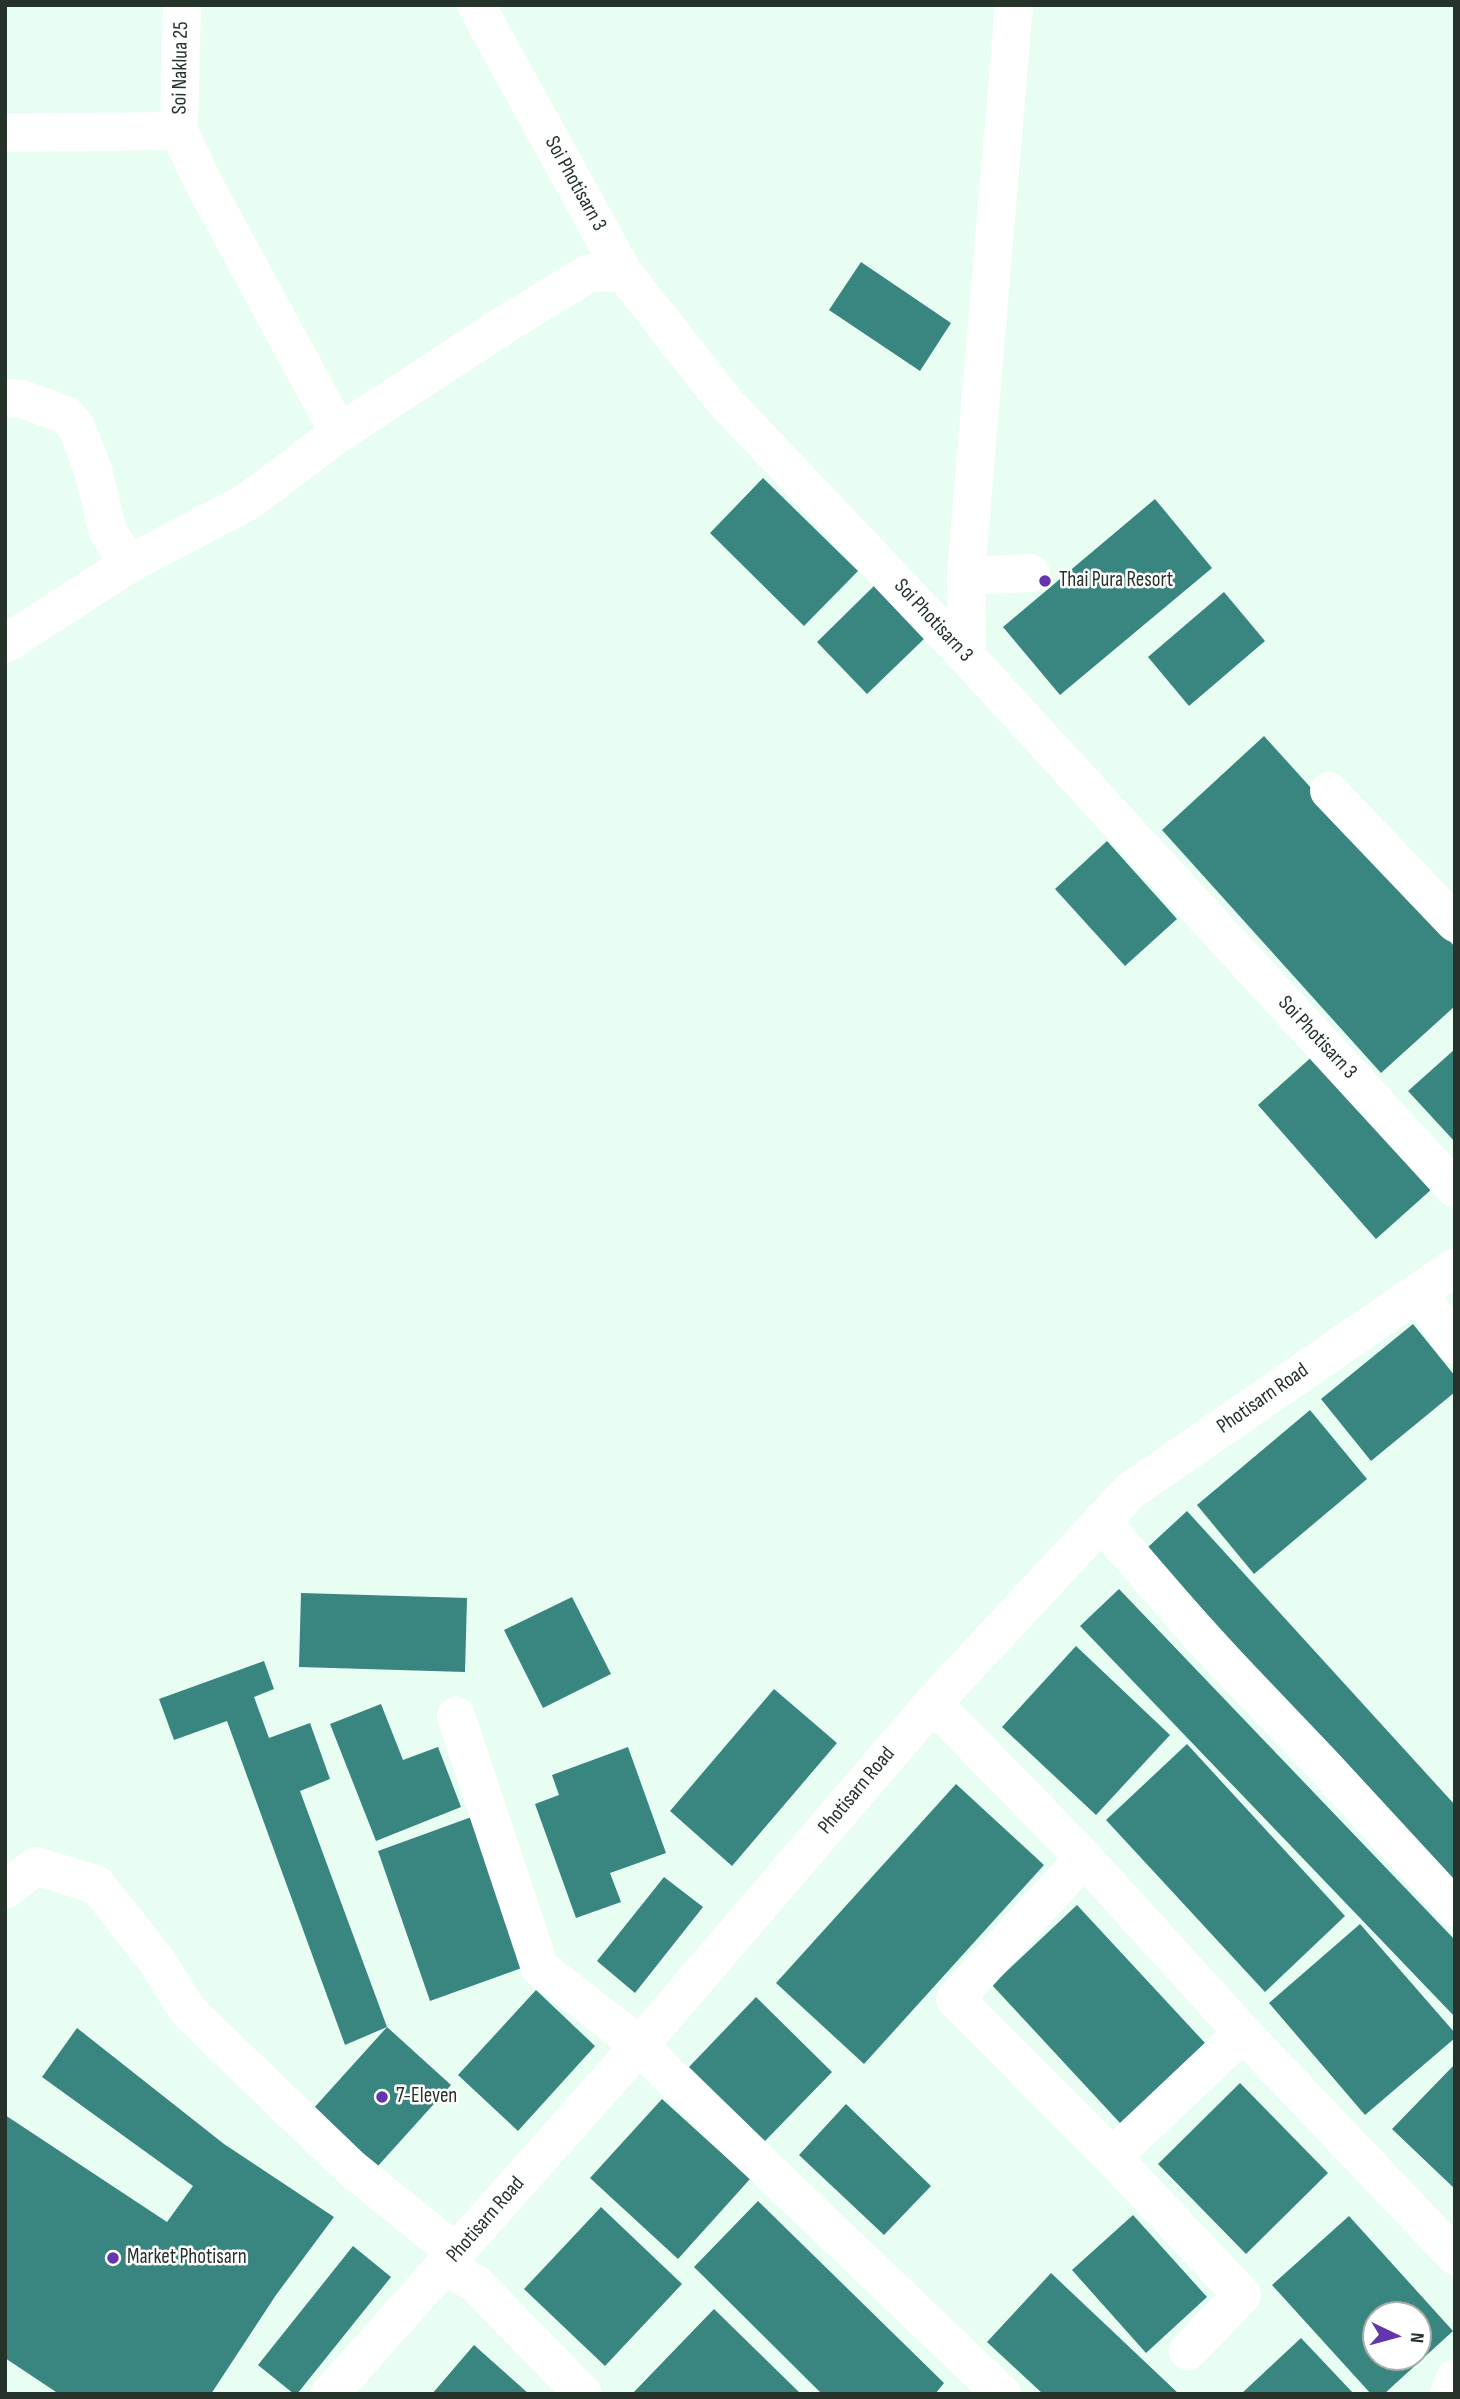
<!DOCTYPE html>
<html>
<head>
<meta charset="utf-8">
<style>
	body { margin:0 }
	#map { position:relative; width:1460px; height:2399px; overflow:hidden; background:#e8fef2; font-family:"Sofia Sans Condensed",sans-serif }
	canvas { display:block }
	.frame { position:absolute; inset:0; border:7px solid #25332b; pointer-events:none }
	.north { position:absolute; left:1362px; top:2301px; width:70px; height:70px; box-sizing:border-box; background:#fff; border:2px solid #a8adaa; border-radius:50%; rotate:95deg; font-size:19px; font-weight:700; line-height:28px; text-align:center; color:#25332b }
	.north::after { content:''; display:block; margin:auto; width:24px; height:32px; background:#6336ad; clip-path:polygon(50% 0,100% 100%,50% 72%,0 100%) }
</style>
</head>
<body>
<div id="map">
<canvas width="1460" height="2399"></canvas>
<div class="frame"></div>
<div class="north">N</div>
</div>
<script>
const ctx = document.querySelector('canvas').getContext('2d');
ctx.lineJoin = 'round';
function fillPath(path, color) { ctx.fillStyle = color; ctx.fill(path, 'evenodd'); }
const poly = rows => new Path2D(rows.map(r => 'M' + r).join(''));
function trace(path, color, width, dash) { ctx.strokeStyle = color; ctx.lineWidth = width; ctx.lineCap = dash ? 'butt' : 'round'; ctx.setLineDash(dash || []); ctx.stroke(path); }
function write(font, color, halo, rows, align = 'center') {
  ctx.font = font + ' "Sofia Sans Condensed",sans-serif'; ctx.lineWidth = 5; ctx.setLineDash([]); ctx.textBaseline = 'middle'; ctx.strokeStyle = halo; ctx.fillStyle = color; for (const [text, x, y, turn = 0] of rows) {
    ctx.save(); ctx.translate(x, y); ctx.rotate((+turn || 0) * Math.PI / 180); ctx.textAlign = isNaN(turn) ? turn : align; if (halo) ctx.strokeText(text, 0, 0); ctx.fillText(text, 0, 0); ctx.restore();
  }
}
fillPath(poly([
	[861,262,951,323,920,371,829,310],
	[763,478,858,571,804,626,710,533],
	[1155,499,1212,568,1060,695,1003,627],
	[875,585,925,638,867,694,817,642],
	[1224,592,1265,641,1189,706,1148,657],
	[1264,736,1455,947,1455,1006,1381,1073,1162,830],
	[1107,841,1177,919,1125,966,1055,889],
	[1455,1049,1455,1142,1408,1091],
	[1315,1054,1433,1188,1376,1239,1258,1105],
	[1413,1324,1455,1376,1455,1392,1371,1461,1321,1399],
	[1310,1410,1367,1479,1254,1574,1197,1505],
	[1187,1511,1455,1805,1455,1887,1147,1548],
	[1119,1589,1455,1940,1455,2017,1080,1626],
	[301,1593,467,1598,465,1672,299,1667],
	[572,1597,611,1674,543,1708,504,1630],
	[1076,1646,1170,1735,1096,1815,1002,1727],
	[264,1661,274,1689,254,1697,269,1738,310,1723,330,1779,300,1791,387,2027,345,2045,227,1721,174,1740,159,1699],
	[774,1689,837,1743,732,1866,670,1811],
	[381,1704,403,1760,438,1747,461,1807,376,1841,330,1724],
	[1187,1744,1345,1916,1265,1992,1106,1820],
	[628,1747,666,1853,610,1873,621,1902,576,1918,535,1804,559,1795,552,1775],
	[956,1784,1044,1865,864,2064,776,1983],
	[477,1815,530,1965,430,2001,378,1851],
	[664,1877,703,1907,635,1993,597,1961],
	[1077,1905,1205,2043,1120,2123,992,1985],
	[1360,1924,1455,2033,1455,2038,1365,2115,1269,2003],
	[536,1990,595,2046,518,2131,458,2075],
	[756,1997,832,2072,765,2141,689,2067],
	[387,2027,451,2085,377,2167,313,2109],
	[77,2028,224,2144,334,2217,276,2295,211,2394,59,2394,5,2358,5,2115,167,2222,193,2186,42,2077],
	[1455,2064,1455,2189,1392,2129],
	[1240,2083,1328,2173,1246,2254,1158,2164],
	[662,2099,750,2179,678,2259,590,2178],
	[846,2104,931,2186,884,2235,799,2155],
	[758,2201,944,2383,935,2394,822,2394,694,2267],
	[601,2207,682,2284,605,2366,524,2289],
	[1133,2215,1207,2297,1146,2353,1072,2270],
	[1349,2216,1453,2331,1384,2394,1371,2394,1272,2285],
	[1376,2315,1418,2315,1418,2357,1376,2357],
	[353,2246,391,2277,297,2394,294,2394,258,2365],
	[1051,2273,1179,2394,1043,2394,987,2342],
	[714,2309,801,2394,632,2394],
	[1301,2338,1354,2394,1241,2394],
	[474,2345,529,2394,432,2394]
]), '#39857f');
trace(poly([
	[476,5,623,272,726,403,967,657,1455,1189],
	[179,131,182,5],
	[5,133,179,131,204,184,339,433],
	[5,398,22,399,66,415,77,428,93,470,108,532,129,564],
	[966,573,988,575,1031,573],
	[5,644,129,564,249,501,339,433,509,322,589,273,623,272],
	[967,657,966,573,1014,5],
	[1329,791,1455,923],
	[1418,1292,1455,1345],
	[1101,1521,1203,1639,1324,1766,1455,1908],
	[933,1703,1084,1858,1243,2033,1455,2256],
	[456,1716,540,1968,640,2045,666,2073,1002,2394],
	[1084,1858,955,1999,1112,2157,1242,2295,1188,2351],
	[5,1890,36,1866,97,1885,156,1960,189,2012,350,2167,456,2253],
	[1112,2157,1243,2033],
	[446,2265,477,2285,583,2394],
	[330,2394,640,2045,933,1703,1130,1491,1455,1267],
	[1449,2394,1455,2378]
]), '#fff', 38);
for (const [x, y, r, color] of [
	[1045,581,7,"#6336ad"],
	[382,2097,7,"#6336ad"],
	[113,2258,7,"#6336ad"]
]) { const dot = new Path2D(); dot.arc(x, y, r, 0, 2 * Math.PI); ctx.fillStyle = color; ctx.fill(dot); trace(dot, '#fff', 2.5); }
write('21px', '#25332b', '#fff', [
	["Soi Naklua 25",181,68,-89],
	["Soi Photisarn 3",575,184,61],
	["Soi Photisarn 3",933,621,47],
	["Soi Photisarn 3",1317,1038,47],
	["Photisarn Road",1263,1399,-35],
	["Photisarn Road",857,1791,-50],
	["Photisarn Road",486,2220,-49]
]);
write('21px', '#25332b', '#fff', [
	["Thai Pura Resort",1059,581],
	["7-Eleven",396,2097],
	["Market Photisarn",127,2258]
], 'left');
</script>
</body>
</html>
